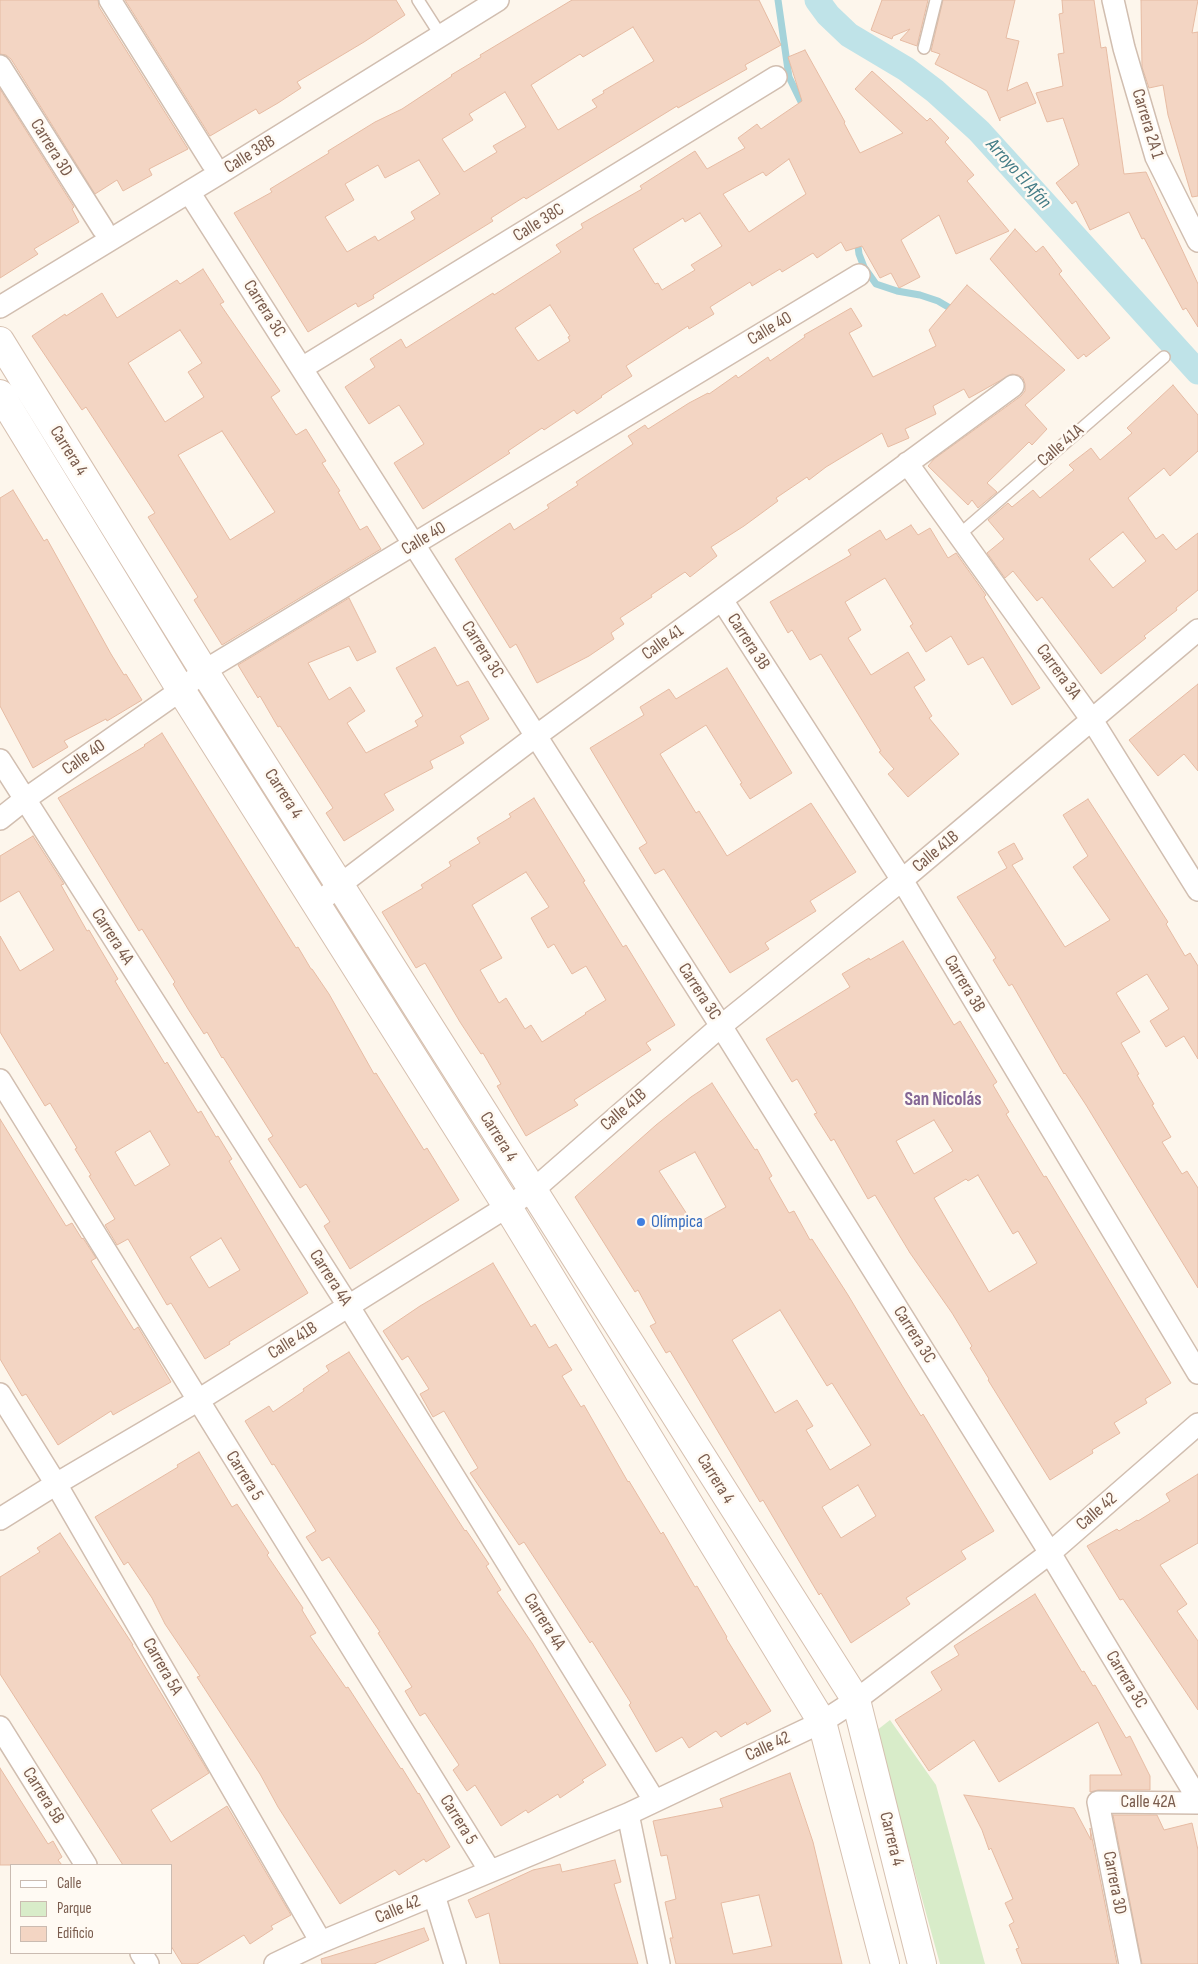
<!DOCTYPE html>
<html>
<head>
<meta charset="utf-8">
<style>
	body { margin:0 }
	#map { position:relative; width:1198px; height:1964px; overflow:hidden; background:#fdf6ec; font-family:"Sofia Sans Condensed",sans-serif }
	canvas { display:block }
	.legend { position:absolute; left:10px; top:1864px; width:162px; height:90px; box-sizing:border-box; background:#fffaf3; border:1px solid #cabbb1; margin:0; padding:6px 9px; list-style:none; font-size:15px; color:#7a5c4d }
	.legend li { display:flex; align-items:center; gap:10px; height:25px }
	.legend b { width:25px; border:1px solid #cabbb1 }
</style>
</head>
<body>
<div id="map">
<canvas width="1198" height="1964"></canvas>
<ul class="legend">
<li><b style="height:6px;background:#fff"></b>Calle</li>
<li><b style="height:14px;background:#d8ecc9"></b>Parque</li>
<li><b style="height:14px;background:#f3d5c3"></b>Edificio</li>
</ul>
</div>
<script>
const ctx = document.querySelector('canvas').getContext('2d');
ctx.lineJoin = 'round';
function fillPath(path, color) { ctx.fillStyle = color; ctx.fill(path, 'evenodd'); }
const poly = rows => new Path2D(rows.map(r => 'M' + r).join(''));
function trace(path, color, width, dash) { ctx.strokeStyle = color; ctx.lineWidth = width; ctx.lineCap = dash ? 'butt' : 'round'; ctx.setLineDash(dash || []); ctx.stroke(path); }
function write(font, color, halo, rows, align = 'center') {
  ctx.font = font + ' "Sofia Sans Condensed",sans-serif'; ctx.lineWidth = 5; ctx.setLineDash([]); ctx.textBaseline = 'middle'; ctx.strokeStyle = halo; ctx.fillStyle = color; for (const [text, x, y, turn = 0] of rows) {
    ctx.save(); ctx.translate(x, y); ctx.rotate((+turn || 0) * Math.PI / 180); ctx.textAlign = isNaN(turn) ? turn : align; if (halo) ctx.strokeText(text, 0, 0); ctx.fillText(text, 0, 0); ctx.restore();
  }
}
fillPath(poly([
	[890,1720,936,1785,985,1964,940,1964,876,1731]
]), '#d8ecc9');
trace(poly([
	[778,0,789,77,805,110],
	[857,239,859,254,864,267,876,284,897,291,920,295,938,301,955,311]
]), '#a5d3da', 7);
trace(poly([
	[817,0,828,15,849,35,906,69,935,91,979,131,1198,372]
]), '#bfe3e8', 25);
const building = poly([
	[0,0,98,0,99,7,188,149,149,169,152,175,123,191,117,180,95,194,11,59,6,55,0,54,0,0],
	[125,0,396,0,405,15,364,42,297,82,301,88,278,103,259,114,256,109,210,136,125,0],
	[572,0,759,0,781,45,745,65,747,69,678,108,677,106,526,199,524,197,491,218,493,221,373,295,374,298,358,307,356,303,308,332,234,213,272,192,270,189,329,153,328,151,375,122,402,109,452,76,451,75,481,57,480,55,572,0],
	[633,27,654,61,603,91,604,93,592,100,597,107,558,130,531,85,580,54,583,57,633,27],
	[505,92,526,127,493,146,497,152,464,172,442,139,473,120,469,114,505,92],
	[419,160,440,194,411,212,415,219,378,241,375,236,347,252,325,217,354,200,345,184,378,165,385,178,419,160],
	[882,0,928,0,917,46,900,40,910,29,893,36,892,39,871,30,882,0],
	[943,0,1015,0,1006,38,1019,41,1007,91,1027,82,1036,103,1000,118,1000,121,987,91,935,64,940,54,931,51,943,0],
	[1062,0,1094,0,1101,48,1106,47,1124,174,1146,172,1198,284,1198,327,1186,308,1183,310,1144,238,1142,239,1129,212,1090,230,1076,201,1072,204,1056,183,1079,165,1063,118,1047,122,1036,93,1063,86,1058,54,1064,53,1059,14,1063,13,1062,0],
	[1141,0,1198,0,1192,33,1198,32,1198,196,1192,197,1168,115,1163,85,1149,88,1142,67,1141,0],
	[805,50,845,122,844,123,860,153,903,133,855,89,872,71,927,121,930,118,949,138,945,142,974,175,967,181,1009,231,956,254,939,215,901,240,920,277,899,288,891,273,880,278,862,246,846,251,841,242,817,258,813,253,782,272,780,269,752,286,750,282,710,307,714,314,689,329,688,326,626,366,632,376,601,396,602,397,577,414,574,410,544,430,542,428,508,451,510,453,423,509,394,463,424,444,399,405,369,424,345,387,375,367,370,359,401,339,406,348,493,293,494,295,561,252,556,245,583,228,581,224,642,189,640,186,695,151,707,169,745,148,738,138,757,124,761,129,802,101,788,57,805,50],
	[789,159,806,194,749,232,723,194,763,172,766,176,789,159],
	[700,213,722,246,691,265,695,270,662,290,658,283,655,284,633,249,683,218,685,222,700,213],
	[550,305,570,336,568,337,570,341,538,361,515,328,550,305],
	[0,89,74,207,72,209,79,222,34,249,38,254,0,278,0,89],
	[1015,229,1036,252,1043,246,1062,271,1059,274,1110,338,1086,357,1084,354,1078,359,990,259,1015,229],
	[203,269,224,302,220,304,280,391,271,397,296,435,306,429,326,461,322,463,340,491,338,492,360,530,367,526,381,549,222,645,194,600,198,597,148,517,155,513,86,407,82,410,32,336,65,314,66,316,102,293,117,318,177,280,180,284,203,269],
	[180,330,202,363,188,372,204,397,165,422,128,363,180,330],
	[222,431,275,512,230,540,178,455,222,431],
	[967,285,1065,370,1025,405,1047,429,1032,445,1029,442,987,483,997,492,978,508,972,500,968,505,928,466,934,459,1021,396,1025,391,1025,384,1023,378,1018,375,1012,374,969,398,964,389,933,406,936,414,905,429,909,438,888,447,882,433,826,467,809,480,807,477,776,498,778,501,744,526,711,547,717,556,690,577,685,572,651,595,652,597,620,618,624,624,611,633,614,639,589,656,537,683,516,644,510,648,455,559,510,523,514,530,549,508,547,505,578,485,576,482,633,444,628,436,645,425,648,429,689,403,708,393,709,394,736,375,738,378,768,357,770,361,805,337,804,335,851,308,862,326,849,333,873,377,936,346,929,330,967,285],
	[1173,385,1198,415,1198,451,1170,476,1164,468,1128,498,1156,539,1163,534,1176,550,1198,533,1198,590,1176,608,1177,610,1144,636,1146,638,1101,674,1042,597,1037,601,1013,571,1005,578,987,553,1004,539,988,520,1008,503,1012,507,1033,490,1040,498,1074,470,1069,465,1091,448,1100,460,1132,433,1127,428,1173,385],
	[1123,532,1146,561,1113,588,1089,559,1123,532],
	[13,490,44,541,47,539,111,654,124,675,126,674,142,700,107,721,106,719,64,741,68,747,33,768,0,706,0,498,13,490],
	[911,525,918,535,930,528,948,558,956,553,986,595,984,597,1040,688,1012,705,983,657,968,665,951,636,926,652,910,626,913,624,885,578,845,602,861,630,848,638,871,675,908,652,925,680,914,687,932,716,929,718,959,754,908,797,888,774,894,769,879,752,881,751,821,654,810,660,792,630,788,633,770,602,851,555,848,550,880,530,886,540,911,525],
	[349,598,376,652,357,661,349,646,308,663,329,700,350,687,365,711,347,723,366,753,418,726,415,721,423,716,396,668,435,647,457,686,468,681,489,719,460,736,464,743,430,761,433,768,384,794,394,810,344,841,326,813,333,808,280,726,278,727,260,696,258,698,238,665,349,598],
	[727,668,792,773,750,799,740,784,742,783,706,725,660,754,696,813,699,811,727,856,811,803,856,872,810,901,816,911,765,943,769,949,730,973,664,869,655,874,639,848,647,843,590,748,644,715,640,707,669,689,676,699,727,668],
	[1198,684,1198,771,1184,754,1158,776,1129,740,1198,684],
	[162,733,296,948,298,947,311,969,312,969,329,994,374,1074,376,1073,424,1150,427,1148,459,1200,350,1269,324,1226,330,1222,306,1184,300,1188,284,1163,268,1139,273,1136,223,1057,222,1058,207,1032,204,1034,188,1009,173,984,175,982,142,929,139,931,58,798,145,746,144,745,162,733],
	[534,798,585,881,583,882,623,947,626,945,675,1025,646,1043,651,1050,574,1100,578,1105,526,1136,497,1086,501,1084,483,1053,481,1054,460,1022,425,963,416,968,382,912,423,888,421,885,451,866,449,862,480,843,477,838,511,817,509,814,534,798],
	[526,872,549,907,531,918,548,948,554,944,572,974,586,966,606,1000,585,1013,586,1014,542,1042,531,1025,525,1029,506,998,499,1003,480,970,502,958,472,905,526,872],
	[1088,799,1168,922,1166,924,1185,956,1190,953,1198,966,1198,1059,1184,1036,1166,1047,1150,1021,1169,1009,1147,974,1116,993,1140,1032,1121,1043,1139,1074,1137,1075,1154,1104,1152,1105,1171,1137,1162,1142,1182,1174,1187,1171,1198,1188,1198,1288,1086,1105,1065,1073,1064,1074,1012,984,1009,986,993,960,996,958,957,897,1007,868,998,852,1014,843,1023,859,1012,865,1065,947,1110,920,1073,867,1088,856,1063,815,1088,799],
	[33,836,64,884,61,885,87,931,89,930,102,952,118,979,115,981,165,1064,167,1062,198,1113,201,1111,216,1137,218,1136,232,1159,229,1161,308,1293,229,1342,230,1344,205,1359,171,1303,167,1305,128,1239,117,1245,105,1225,115,1219,89,1176,91,1175,75,1149,77,1148,50,1103,45,1106,0,1032,0,936,20,971,54,950,19,891,0,902,0,856,33,836],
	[150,1131,170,1165,135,1186,115,1152,150,1131],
	[221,1238,240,1270,209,1288,190,1257,221,1238],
	[903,941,954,1025,960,1021,977,1049,997,1082,993,1085,1009,1112,1006,1114,1044,1177,1046,1176,1171,1383,1145,1399,1147,1403,1114,1423,1120,1433,1092,1450,1093,1453,1050,1480,988,1380,989,1379,970,1348,972,1346,952,1313,910,1253,875,1195,868,1199,834,1139,831,1141,814,1114,817,1113,797,1079,792,1082,766,1039,850,987,842,974,869,958,870,960,903,941],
	[934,1120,953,1151,914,1174,896,1141,934,1120],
	[978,1175,1013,1234,1018,1231,1037,1263,989,1292,934,1198,966,1179,968,1181,978,1175],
	[712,1083,755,1150,757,1149,772,1176,769,1178,789,1213,794,1211,810,1240,812,1239,848,1295,903,1387,921,1416,923,1414,994,1531,961,1551,966,1559,906,1598,910,1604,851,1643,821,1593,819,1595,763,1500,760,1502,670,1351,666,1353,650,1326,656,1323,638,1290,635,1292,575,1197,656,1125,691,1097,712,1083],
	[695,1152,726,1207,694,1225,659,1171,695,1152],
	[780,1310,827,1386,832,1383,871,1445,830,1470,806,1430,813,1426,797,1400,775,1413,732,1340,780,1310],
	[858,1485,876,1516,841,1538,822,1507,858,1485],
	[0,1119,66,1226,72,1223,82,1239,83,1238,96,1258,91,1261,134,1330,138,1327,171,1382,113,1415,111,1411,58,1445,26,1394,22,1396,0,1359,0,1119],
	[493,1263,531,1327,535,1324,549,1348,556,1344,572,1370,562,1376,581,1407,584,1405,628,1482,629,1481,661,1534,663,1532,695,1587,697,1586,727,1637,726,1638,771,1711,747,1725,746,1722,721,1737,716,1731,689,1748,682,1737,656,1752,629,1705,631,1703,592,1641,590,1643,524,1542,519,1545,470,1473,478,1468,444,1411,433,1417,420,1394,429,1389,408,1356,402,1360,383,1331,420,1306,493,1263],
	[349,1352,465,1531,466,1530,489,1564,486,1566,501,1590,497,1592,532,1643,606,1765,582,1780,584,1782,560,1798,558,1794,528,1813,526,1810,501,1826,475,1785,467,1791,453,1770,459,1765,425,1713,420,1716,405,1691,412,1687,378,1633,380,1632,329,1557,322,1561,306,1537,316,1531,274,1464,272,1465,245,1421,269,1406,273,1412,304,1391,303,1389,329,1371,326,1366,349,1352],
	[199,1452,232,1507,237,1504,269,1553,267,1555,303,1608,302,1610,316,1633,310,1636,346,1688,348,1687,401,1769,402,1768,418,1794,419,1793,450,1847,426,1862,424,1859,399,1875,395,1870,340,1904,278,1807,260,1774,197,1677,200,1676,165,1624,152,1598,128,1562,124,1565,95,1517,178,1467,177,1465,199,1452],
	[1198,1474,1198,1543,1160,1565,1187,1604,1177,1611,1198,1641,1198,1710,1123,1599,1120,1600,1087,1546,1117,1529,1119,1531,1137,1520,1138,1521,1170,1501,1166,1494,1198,1474],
	[60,1533,133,1645,132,1645,209,1773,151,1810,171,1842,227,1806,291,1915,271,1926,273,1929,250,1944,244,1935,197,1964,182,1964,171,1946,171,1865,123,1865,0,1674,0,1577,40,1552,37,1548,60,1533],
	[1035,1594,1082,1672,1084,1671,1093,1686,1095,1685,1126,1738,1130,1736,1150,1776,1150,1790,1098,1790,1090,1792,1090,1775,1122,1775,1098,1722,999,1782,974,1740,929,1771,895,1720,942,1690,931,1672,959,1655,954,1646,1035,1594],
	[0,1768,48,1844,53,1841,62,1857,58,1860,62,1865,0,1865,0,1768],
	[790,1773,813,1842,842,1964,676,1964,670,1938,673,1938,665,1902,676,1899,667,1855,661,1856,653,1821,723,1807,720,1799,790,1773],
	[759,1895,772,1946,733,1954,721,1903,759,1895],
	[964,1795,1074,1808,1091,1840,1090,1828,1117,1964,1022,1964,1016,1949,1019,1948,1009,1925,1014,1922,1005,1903,1013,1899,991,1848,989,1850,982,1830,964,1795],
	[1113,1815,1157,1815,1164,1830,1192,1823,1198,1850,1198,1964,1142,1964,1113,1815],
	[615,1860,621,1882,614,1884,638,1964,500,1964,489,1913,476,1918,468,1900,533,1870,560,1864,562,1872,615,1860],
	[424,1928,429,1940,374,1964,322,1964,321,1959,424,1928]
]);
fillPath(building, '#f3d5c3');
trace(building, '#e6bba3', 1);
const lane = poly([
	[418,0,441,36],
	[924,48,936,0],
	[959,535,1164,357]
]);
const street = poly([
	[110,0,212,163],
	[1113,0,1124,48,1156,157,1198,241],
	[0,66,103,229],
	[189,192,721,1026,1050,1553,1198,1799],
	[0,307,220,173,498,0],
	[302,368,776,77],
	[907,463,1092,720,1198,890],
	[722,600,902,880,1198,1373],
	[0,760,349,1307,654,1800],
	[0,819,24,800,181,690,204,671,859,275],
	[317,904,341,884,536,736,1013,386],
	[0,1080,490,1871],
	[0,1394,56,1484,321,1942],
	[0,1519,56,1484,197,1401,532,1191,721,1026,902,880,1198,630],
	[0,1727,86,1865],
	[628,1814,659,1964],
	[434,1895,455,1964],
	[141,1953,148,1964],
	[275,1964,321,1942,628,1814,822,1722,856,1700,1050,1553,1198,1424],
	[1130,1964,1098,1802,1198,1803]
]);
const secondary = poly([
	[0,341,204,671,856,1700,922,1964],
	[0,394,181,690,507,1206,822,1722,885,1964]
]);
trace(lane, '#d1beb0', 14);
trace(street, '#d1beb0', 24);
trace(secondary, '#d6c0b0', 30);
trace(lane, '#fff', 11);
trace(street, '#fff', 21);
trace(secondary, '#fff', 28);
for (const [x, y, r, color] of [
	[641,1222,5,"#3f7fe0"]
]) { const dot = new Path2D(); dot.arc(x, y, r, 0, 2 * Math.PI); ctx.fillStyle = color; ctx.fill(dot); trace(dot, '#fffaf3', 2); }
write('18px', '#7a5c4d', '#fffaf3', [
	["Carrera 2A 1",1147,124,73],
	["Carrera 3D",51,148,58],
	["Calle 38B",250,155,-32],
	["Calle 38C",539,223,-32],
	["Carrera 3C",264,309,58],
	["Calle 40",770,329,-31],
	["Calle 41A",1061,446,-41],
	["Carrera 4",68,451,58],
	["Calle 40",424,539,-31],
	["Carrera 3B",748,642,57],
	["Calle 41",663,643,-36],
	["Carrera 3C",482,650,58],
	["Carrera 3A",1058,672,54],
	["Calle 40",84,758,-35],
	["Carrera 4",283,794,57],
	["Calle 41B",936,852,-40],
	["Carrera 4A",112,937,57],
	["Carrera 3B",964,984,59],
	["Carrera 3C",699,992,57],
	["Calle 41B",624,1110,-41],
	["Carrera 4",498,1137,58],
	["Carrera 4A",330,1278,57],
	["Carrera 3C",914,1335,58],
	["Calle 41B",293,1341,-32],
	["Carrera 5",244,1476,58],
	["Carrera 4",715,1479,58],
	["Calle 42",1097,1512,-41],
	["Carrera 4A",544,1622,58],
	["Carrera 5A",162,1667,60],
	["Carrera 3C",1126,1680,59],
	["Calle 42",768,1747,-25],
	["Carrera 5B",43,1796,58],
	["Calle 42A",1148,1802],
	["Carrera 5",458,1820,58],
	["Carrera 4",891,1839,76],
	["Carrera 3D",1114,1883,79],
	["Calle 42",398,1910,-23]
]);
write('18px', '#366cbe', '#fffaf3', [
	["Olímpica",651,1222]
], 'left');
write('italic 19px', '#437c86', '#fffaf3', [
	["Arroyo El Afán",1018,174,48]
]);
write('bold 19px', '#846695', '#fffaf3', [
	["San Nicolás",943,1100]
]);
</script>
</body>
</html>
